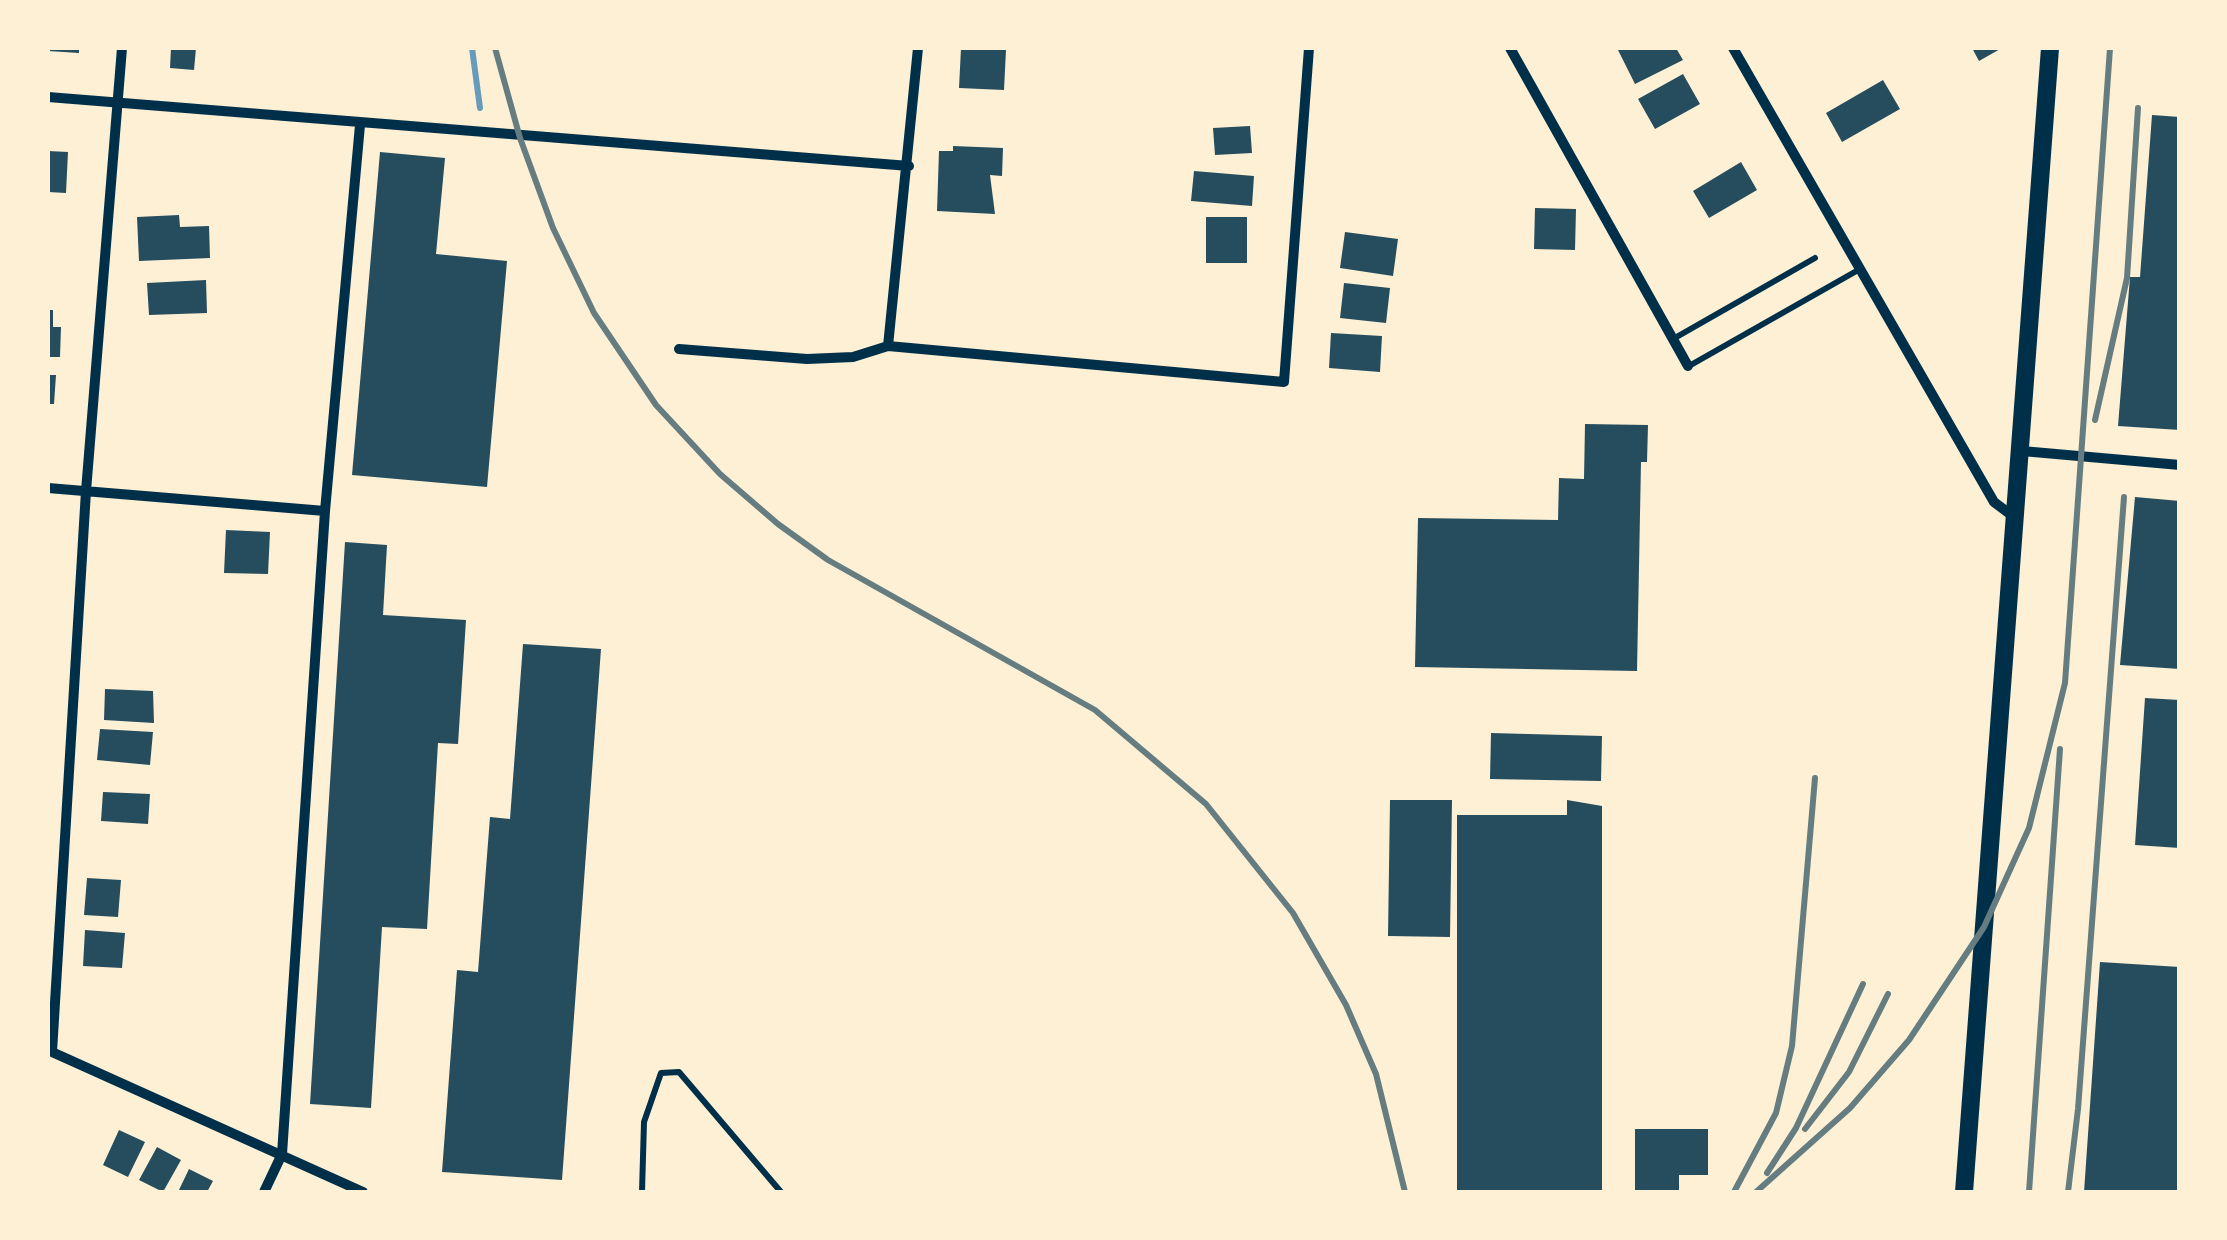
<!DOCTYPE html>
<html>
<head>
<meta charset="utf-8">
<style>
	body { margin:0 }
	#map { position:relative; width:2227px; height:1240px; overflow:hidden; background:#fdf0d5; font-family:"Roboto Condensed",sans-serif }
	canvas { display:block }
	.frame { position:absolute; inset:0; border:50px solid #fdf0d5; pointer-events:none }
</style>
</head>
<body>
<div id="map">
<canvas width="2227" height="1240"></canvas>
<div class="frame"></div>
</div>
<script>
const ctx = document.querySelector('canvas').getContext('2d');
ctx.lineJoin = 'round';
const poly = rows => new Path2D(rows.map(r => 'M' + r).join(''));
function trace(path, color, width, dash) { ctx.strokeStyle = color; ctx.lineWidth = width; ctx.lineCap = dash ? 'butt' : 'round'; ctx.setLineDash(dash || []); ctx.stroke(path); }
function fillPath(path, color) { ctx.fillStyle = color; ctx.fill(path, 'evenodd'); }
trace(poly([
	[472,48,480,108]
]), '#669bbc', 6);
fillPath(poly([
	[48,48,79,48,79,53,48,51],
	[171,48,196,48,194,70,170,68],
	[961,48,1006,50,1004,90,959,88],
	[1617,48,1676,48,1683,60,1635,84],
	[1972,48,2002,48,1979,61],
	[1683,74,1700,104,1655,129,1638,99],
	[1883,80,1900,109,1842,142,1826,113],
	[2152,115,2180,117,2180,430,2118,426,2130,277,2140,277],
	[1250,126,1252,153,1215,155,1213,128],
	[953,146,1003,148,1002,176,990,175,995,214,937,211,939,151,953,151],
	[48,151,68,152,66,193,48,192],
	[380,152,445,158,436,254,507,261,487,487,352,475],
	[1741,162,1757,190,1709,218,1693,191],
	[1194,171,1254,176,1252,206,1191,201],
	[1535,208,1576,209,1575,250,1534,249],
	[179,215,180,227,209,226,210,258,139,261,137,217],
	[1206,217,1247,217,1247,263,1206,263],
	[1345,232,1398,239,1393,276,1340,268],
	[206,280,207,313,149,315,147,283],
	[1344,283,1390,288,1386,323,1340,318],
	[48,310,53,310,53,327,61,327,60,357,48,357],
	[1331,333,1382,336,1380,372,1329,368],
	[48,375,56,375,54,404,48,404],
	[1585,424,1648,425,1647,462,1641,462,1637,671,1415,667,1418,518,1558,520,1559,478,1584,479],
	[2135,497,2180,501,2180,669,2120,665],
	[226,530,270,532,268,574,224,573],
	[345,542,387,545,383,615,466,620,458,744,438,743,427,929,382,927,371,1108,310,1104],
	[523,644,601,649,562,1180,442,1172,457,970,478,972,490,817,510,819],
	[105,689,153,691,154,723,104,720],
	[2145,698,2180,700,2180,848,2135,845],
	[100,729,153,732,150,765,97,760],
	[1491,733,1602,736,1601,781,1490,779],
	[103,792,150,794,148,824,101,821],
	[1390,800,1452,800,1450,937,1388,936],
	[1567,800,1602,806,1602,1192,1457,1192,1457,815,1567,815],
	[87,878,121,880,118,917,84,915],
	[85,930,125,933,122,968,83,966],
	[2100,962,2180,967,2180,1192,2084,1192],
	[1635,1129,1708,1129,1708,1175,1679,1175,1679,1192,1635,1192],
	[119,1130,145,1142,128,1177,103,1165],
	[157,1147,181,1160,163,1192,139,1180],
	[189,1169,213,1181,207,1192,178,1192]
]), '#264d5e');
trace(poly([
	[1673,339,1815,258],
	[1689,366,1860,269],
	[642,1192,644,1122,661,1073,679,1072,781,1192]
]), '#003049', 6);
trace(poly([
	[122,48,86,491,52,1052,363,1192],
	[1510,48,1688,366],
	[1733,48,1994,502,2014,517],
	[48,97,909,166],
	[888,346,1284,382,1309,48],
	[679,349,807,359,853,357,888,346,918,48],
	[2022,451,2180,465],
	[48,488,325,511],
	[264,1192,282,1154,325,511,360,125]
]), '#003049', 10);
trace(poly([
	[1964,1192,2050,48]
]), '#003049', 18);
trace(poly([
	[495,48,520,138,553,228,594,313,656,405,720,474,778,524,828,560,1095,710,1206,804,1293,913,1346,1005,1376,1074,1405,1192],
	[2095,420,2127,278,2138,108],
	[1805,1129,1849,1072,1888,994],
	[1767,1173,1796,1128,1863,984],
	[1734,1192,1776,1113,1792,1046,1815,778],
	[1756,1192,1850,1108,1909,1040,1984,927,2029,828,2065,683,2110,48],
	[2029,1192,2060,749],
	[2068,1192,2078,1109,2124,497]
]), '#657d81', 6);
</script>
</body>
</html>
